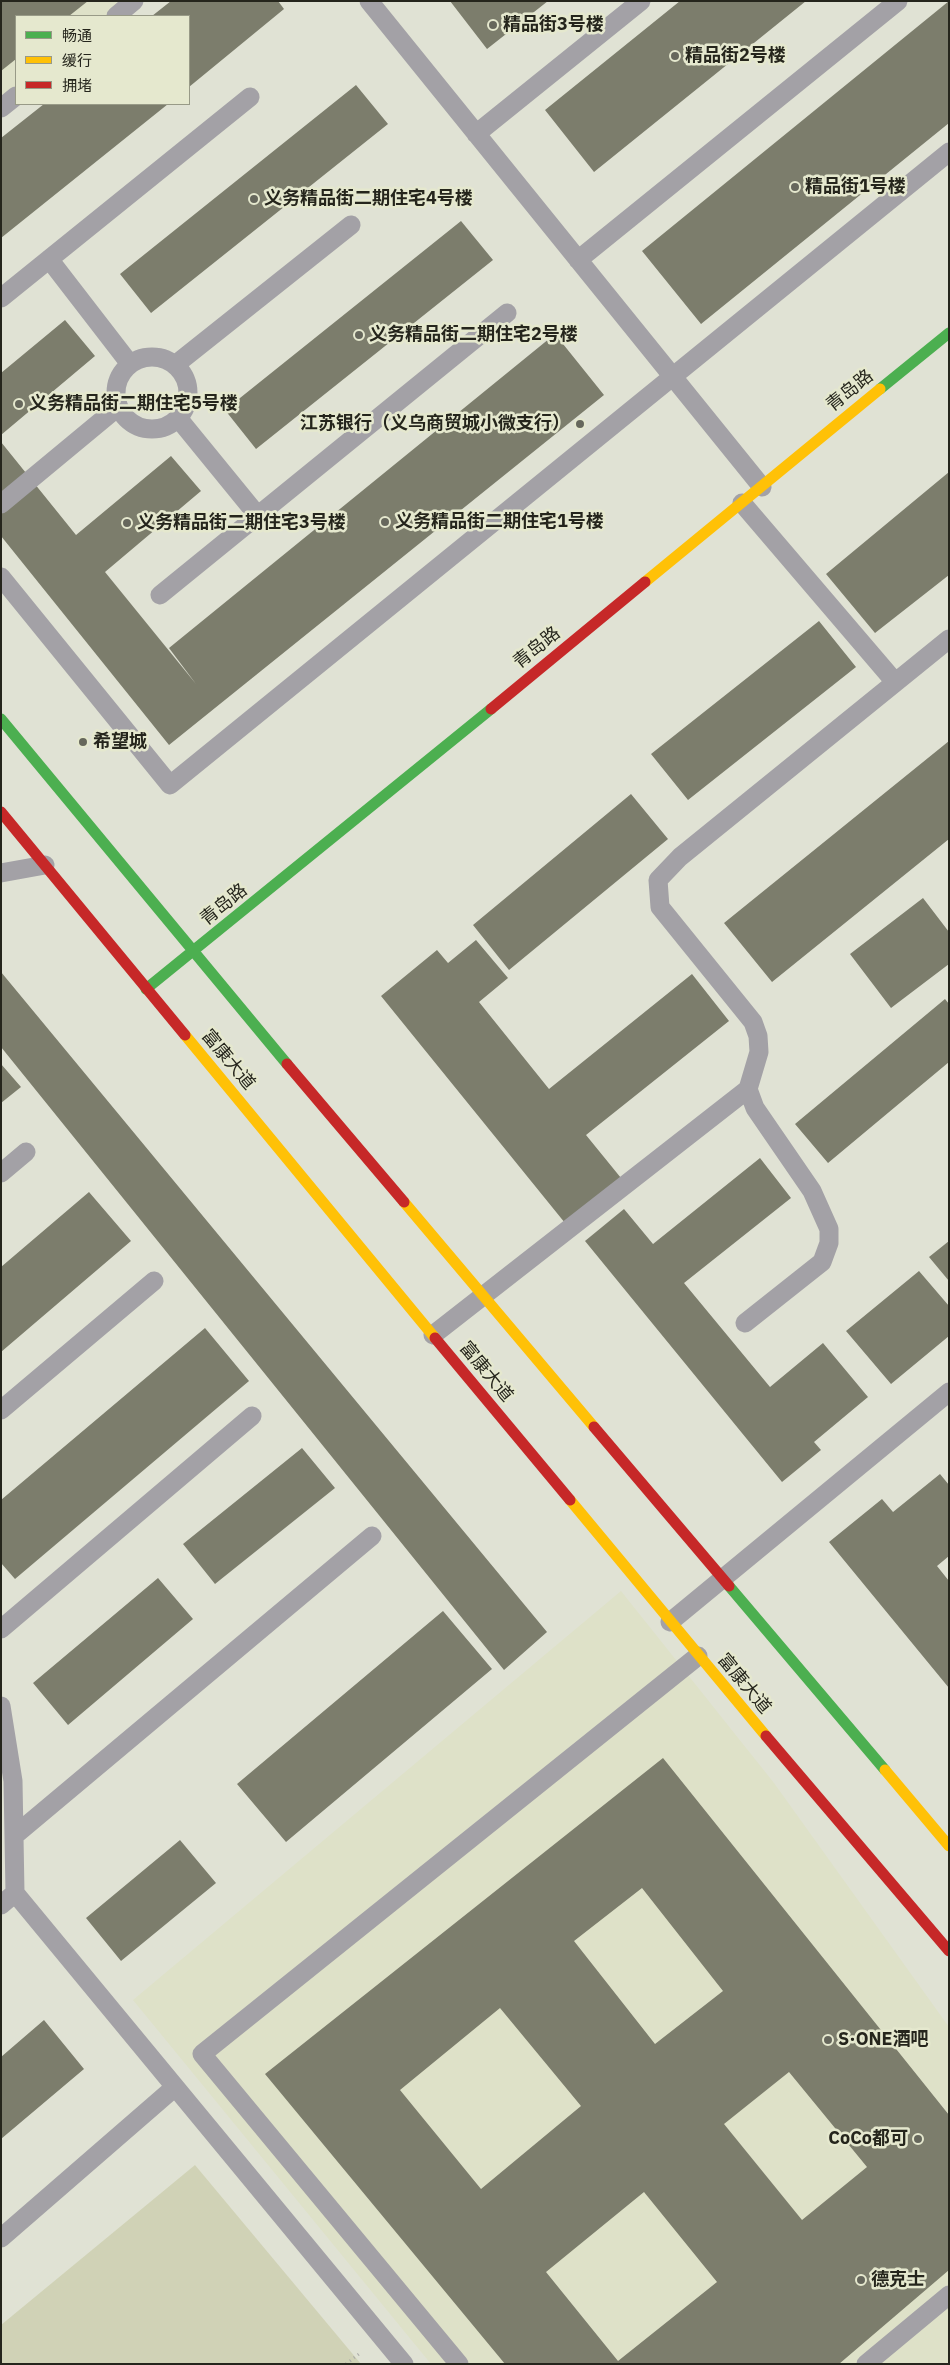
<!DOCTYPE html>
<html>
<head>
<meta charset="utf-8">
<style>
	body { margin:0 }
	#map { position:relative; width:950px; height:2365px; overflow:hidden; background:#e0e2d4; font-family:"IBM Plex Sans","Noto Sans SC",sans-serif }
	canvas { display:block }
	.frame { position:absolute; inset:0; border:2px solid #25251c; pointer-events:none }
	.legend { position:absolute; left:15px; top:15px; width:175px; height:90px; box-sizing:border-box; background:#e5e8ce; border:1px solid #989a87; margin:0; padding:6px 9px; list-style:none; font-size:15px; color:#25251c }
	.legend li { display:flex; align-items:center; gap:10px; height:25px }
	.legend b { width:25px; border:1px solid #989a87 }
</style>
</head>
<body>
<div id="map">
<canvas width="950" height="2365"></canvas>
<div class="frame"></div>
<ul class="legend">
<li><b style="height:6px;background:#4caf50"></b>畅通</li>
<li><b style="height:6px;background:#ffc107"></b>缓行</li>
<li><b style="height:6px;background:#c62828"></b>拥堵</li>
</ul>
</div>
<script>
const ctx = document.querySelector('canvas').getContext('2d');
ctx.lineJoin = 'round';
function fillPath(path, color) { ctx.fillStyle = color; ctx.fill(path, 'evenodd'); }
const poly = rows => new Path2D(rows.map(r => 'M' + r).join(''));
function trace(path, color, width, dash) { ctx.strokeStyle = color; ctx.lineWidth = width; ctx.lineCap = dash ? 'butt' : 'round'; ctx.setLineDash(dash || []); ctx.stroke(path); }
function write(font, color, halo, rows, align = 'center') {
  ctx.font = font + ' "IBM Plex Sans","Noto Sans SC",sans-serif'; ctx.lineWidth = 5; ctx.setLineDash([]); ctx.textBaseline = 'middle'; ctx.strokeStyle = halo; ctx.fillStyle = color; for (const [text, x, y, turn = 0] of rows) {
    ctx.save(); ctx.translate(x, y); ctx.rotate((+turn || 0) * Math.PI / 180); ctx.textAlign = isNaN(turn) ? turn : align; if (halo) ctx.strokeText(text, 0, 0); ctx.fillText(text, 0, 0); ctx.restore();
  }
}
fillPath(poly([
	[1,1,134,1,115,16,16,16,16,95,1,107],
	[621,1591,774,1783,949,2027,949,2364,431,2364,133,2000]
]), '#dee1c8');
fillPath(poly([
	[195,2165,361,2364,1,2364,1,2325]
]), '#d0d2b6');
fillPath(poly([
	[1,1,88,1,69,16,16,16,16,59,1,71],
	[171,1,278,1,284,9,189,87,189,16,152,16],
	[450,1,548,1,487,49],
	[680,1,806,1,594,172,545,110],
	[949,1,949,123,701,324,642,251],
	[356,85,388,124,151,313,120,274],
	[44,104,168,104,1,238,1,138],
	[461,221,493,260,256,449,225,410],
	[65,320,95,356,1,435,1,373],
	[555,334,604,395,169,745,1,536,1,442,76,535,171,456,201,491,105,572,196,684,169,648],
	[949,472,949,575,875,633,826,574],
	[819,621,856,667,688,800,651,754],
	[949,741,949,839,772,982,724,923],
	[631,794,668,839,509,970,473,925],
	[923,898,949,932,949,964,891,1008,850,954],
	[476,940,508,978,479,1002,549,1089,692,974,729,1021,586,1135,621,1178,565,1223,381,996,437,950,448,963],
	[1,972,547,1632,504,1670,1,1047],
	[945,999,949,1004,949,1062,828,1163,795,1124],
	[1,1064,21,1087,1,1103],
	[760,1158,791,1198,684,1283,770,1387,823,1343,868,1397,814,1442,821,1450,782,1482,585,1241,624,1209,653,1244],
	[89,1192,131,1241,1,1352,1,1267],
	[949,1241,949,1281,929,1257],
	[919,1271,949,1306,949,1336,891,1384,846,1331],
	[205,1328,249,1381,15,1579,1,1563,1,1500],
	[302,1448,335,1488,215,1584,183,1544],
	[940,1474,949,1485,949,1556,937,1566,949,1581,949,1688,829,1542,882,1499,893,1512],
	[158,1578,193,1619,68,1725,33,1683],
	[443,1611,492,1669,286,1842,237,1784],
	[663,1758,949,2115,949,2270,839,2364,505,2364,265,2074],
	[642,1888,723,1991,655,2044,574,1941],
	[500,2008,581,2106,481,2189,400,2090],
	[789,2072,867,2167,802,2220,724,2124],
	[644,2192,717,2282,618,2361,546,2272],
	[180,1840,216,1883,121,1961,86,1918],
	[44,2020,84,2069,1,2139,1,2057]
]), '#7c7d6c');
trace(poly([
	[346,2364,359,2354]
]), '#a9a8a6', 3, [1, 4]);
trace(poly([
	[369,1,762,487],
	[116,16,134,1],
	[1,108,16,96],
	[476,134,641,1],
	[49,259,130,364],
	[578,260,898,1],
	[1,298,250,97],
	'116 393a36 36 0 1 1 72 0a36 36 0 1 1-72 0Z',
	[175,365,351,225],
	[178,418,258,516],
	[742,503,895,682],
	[1,504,118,407],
	[1,577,170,785,949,152],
	[160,595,507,313],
	[1,873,45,865],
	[1,1173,26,1152],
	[745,1323,822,1262,829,1243,829,1229,812,1191,755,1108,748,1089,759,1052,758,1036,753,1022,660,907,658,880,680,857,949,639],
	[433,1335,748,1089],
	[1,1410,154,1281],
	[670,1622,949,1392],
	[1,1629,252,1416],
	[1,1706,13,1781,15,1893,1,1905],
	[14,1836,372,1536],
	[15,1893,404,2364],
	[1,2238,175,2087],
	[459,2364,202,2054,698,1656],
	[866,2364,949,2295]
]), '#a3a1a6', 19);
trace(poly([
	[880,389,949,333],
	[1,719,287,1064],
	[146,989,491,709],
	[729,1586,885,1770]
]), '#4caf50', 11);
trace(poly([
	[645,582,880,389],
	[185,1035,435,1338],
	[404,1202,594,1427],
	[570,1500,766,1736],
	[885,1770,949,1846]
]), '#ffc107', 11);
trace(poly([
	[491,709,645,582],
	[1,812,185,1035],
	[287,1064,404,1202],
	[435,1338,570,1500],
	[594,1427,729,1586],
	[766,1736,949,1951]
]), '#c62828', 11);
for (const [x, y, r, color] of [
	[493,25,5,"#66675c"],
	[675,56,5,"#66675c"],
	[795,187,5,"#66675c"],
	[254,199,5,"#66675c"],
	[359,335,5,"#66675c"],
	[19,404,5,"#66675c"],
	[580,424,5,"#66675c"],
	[385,522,5,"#66675c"],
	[127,523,5,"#66675c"],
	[83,742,5,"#66675c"],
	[828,2040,5,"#66675c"],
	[918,2139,5,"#66675c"],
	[861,2280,5,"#66675c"]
]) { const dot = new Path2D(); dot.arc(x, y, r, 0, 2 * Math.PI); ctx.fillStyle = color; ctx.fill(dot); trace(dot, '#e5e8ce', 2); }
write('bold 18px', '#25251c', '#e5e8ce', [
	["精品街3号楼",503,25],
	["精品街2号楼",685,56],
	["精品街1号楼",805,187],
	["义务精品街二期住宅4号楼",264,199],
	["义务精品街二期住宅2号楼",369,335],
	["义务精品街二期住宅5号楼",29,404],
	["江苏银行（义乌商贸城小微支行）",570,424,"right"],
	["义务精品街二期住宅1号楼",395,522],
	["义务精品街二期住宅3号楼",137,523],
	["希望城",93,742],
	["S·ONE酒吧",838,2040],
	["CoCo都可",908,2139,"right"],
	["德克士",871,2280]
], 'left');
write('18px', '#25251c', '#e5e8ce', [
	["青岛路",850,391,-39],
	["青岛路",537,648,-39],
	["青岛路",224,905,-39],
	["富康大道",228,1060,50],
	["富康大道",486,1372,50],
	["富康大道",744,1684,50]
]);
</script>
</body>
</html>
